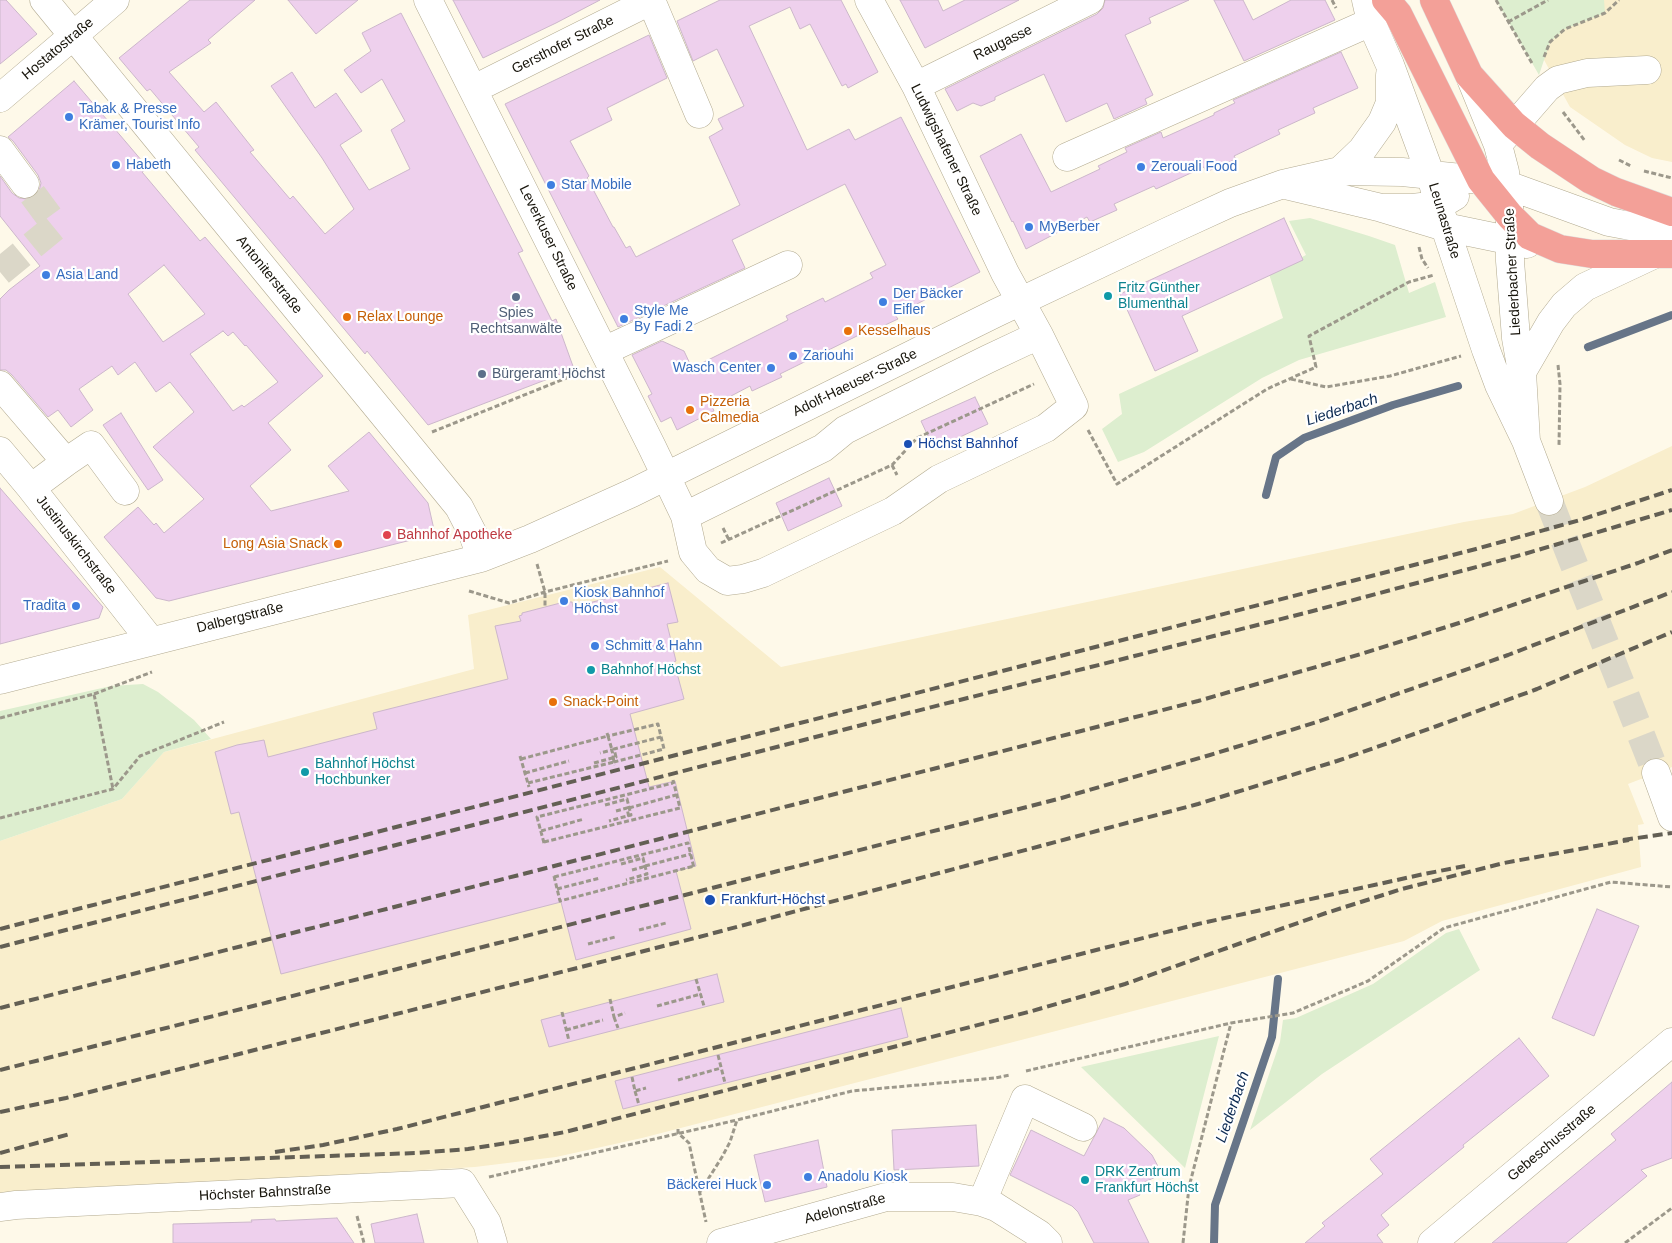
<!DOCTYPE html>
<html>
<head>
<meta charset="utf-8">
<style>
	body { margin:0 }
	canvas { display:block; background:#fef9e9 }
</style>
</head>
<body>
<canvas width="1672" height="1243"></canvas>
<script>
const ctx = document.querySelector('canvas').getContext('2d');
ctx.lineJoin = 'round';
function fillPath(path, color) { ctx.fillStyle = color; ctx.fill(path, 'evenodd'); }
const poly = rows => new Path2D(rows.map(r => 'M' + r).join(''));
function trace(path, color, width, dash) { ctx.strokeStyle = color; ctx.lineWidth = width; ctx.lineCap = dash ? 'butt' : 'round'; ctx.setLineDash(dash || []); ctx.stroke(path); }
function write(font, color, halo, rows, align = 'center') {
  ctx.font = font + ' Arial,sans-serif'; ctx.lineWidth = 4.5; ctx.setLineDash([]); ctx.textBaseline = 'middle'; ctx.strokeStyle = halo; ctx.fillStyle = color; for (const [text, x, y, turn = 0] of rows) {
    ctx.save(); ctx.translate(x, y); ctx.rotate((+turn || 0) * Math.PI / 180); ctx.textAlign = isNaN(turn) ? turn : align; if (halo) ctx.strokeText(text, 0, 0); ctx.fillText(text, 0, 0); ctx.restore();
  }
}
fillPath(poly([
	[1511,0,1672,0,1672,162,1652,158,1625,145,1570,107],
	[1672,446,1672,767,1628,784,1644,824,1638,825,1641,867,1442,921,1404,941,642,1138,556,1157,475,1167,184,1184,0,1201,0,841,122,799,164,752,474,669,468,615,660,567,781,667,1464,522,1513,514,1585,487]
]), '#f9eecc');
fillPath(poly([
	[1496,0,1604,0,1605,13,1565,29,1550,42,1539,75],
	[1310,218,1369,236,1395,245,1409,293,1435,282,1446,317,1299,360,1262,378,1144,452,1118,462,1102,429,1122,414,1119,394,1283,318,1269,274,1306,255,1289,221],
	[143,684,158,692,194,720,211,739,164,752,122,799,0,841,0,711,111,686],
	[1459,929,1480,970,1322,1074,1250,1130,1280,1042,1283,1020,1296,1018,1373,984,1446,933],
	[1219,1036,1185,1168,1081,1067]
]), '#ddeecf');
trace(poly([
	[1588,347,1672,315],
	[1266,495,1276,457,1304,438,1393,405,1458,386],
	[1214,1243,1215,1205,1272,1037,1278,979]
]), '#677588', 8);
const building = poly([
	[0,0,6,0,37,34,0,64,0,0],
	[190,0,255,0,208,40,211,43,169,72,204,112,216,102,254,150,250,152,290,199,293,196,325,234,354,209,322,158,271,86,292,72,315,108,336,93,362,131,340,145,369,190,410,169,391,130,405,121,382,79,361,93,344,70,371,51,362,33,401,13,523,251,518,253,552,321,556,319,574,369,428,425,367,351,365,354,195,150,199,147,150,89,147,91,119,58,190,0],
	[288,0,358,0,316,34,288,0],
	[453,0,600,0,556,23,483,58,453,0],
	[720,0,841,0,878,72,848,88,846,84,842,86,810,24,800,29,790,7,749,26,807,150,849,129,855,140,901,117,980,272,895,315,898,319,868,333,867,331,780,374,782,377,752,391,750,386,712,406,714,411,677,430,671,417,661,422,648,396,652,394,632,355,662,341,684,351,692,368,788,320,786,316,823,298,825,302,873,278,870,273,886,265,845,184,732,240,745,268,618,327,505,104,649,35,667,78,607,108,612,120,570,141,589,176,587,178,613,227,614,227,626,248,630,246,636,257,740,205,709,137,723,129,718,119,744,106,717,49,693,61,677,21,720,0],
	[900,0,938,0,943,11,965,0,1019,0,925,48,900,0],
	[1105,0,1189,0,1149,18,1151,23,1125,35,1153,95,1145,99,1147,104,1114,119,1107,103,1066,122,1044,74,995,97,995,100,981,106,973,103,957,111,945,89,1097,14,1103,8,1105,0],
	[1214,0,1243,0,1253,20,1291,0,1325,0,1335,20,1244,61,1214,0],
	[1341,52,1358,88,1313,108,1315,113,1278,130,1280,134,1234,156,1236,159,1206,172,1204,167,1156,189,1154,186,1114,204,1117,210,1090,222,1087,217,1026,249,1013,221,1012,222,980,156,1021,134,1051,192,1100,169,1098,166,1127,152,1125,148,1161,132,1163,138,1214,115,1214,113,1235,103,1233,100,1341,52],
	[74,81,148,168,142,172,200,241,205,237,323,376,268,423,291,450,250,486,271,511,349,491,328,466,369,432,428,503,435,534,169,601,156,598,104,537,138,507,154,525,156,523,164,533,204,499,153,447,194,412,170,382,156,392,135,362,118,375,112,366,79,389,93,410,71,427,58,410,48,417,12,375,6,370,0,370,0,299,9,290,40,266,0,216,0,176,12,193,19,198,27,199,35,196,39,191,41,183,38,175,13,141,8,137,74,81],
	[164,265,205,314,163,342,128,294,164,265],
	[223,331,228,336,233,332,245,346,246,345,278,382,244,407,242,405,233,411,190,354,223,331],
	[1284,218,1303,260,1182,316,1198,351,1155,371,1120,294,1284,218],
	[975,397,988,424,934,449,921,421,975,397],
	[121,413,163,480,148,490,103,425,121,413],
	[829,478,842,506,788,531,776,503,829,478],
	[0,488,103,607,99,618,0,644,0,488],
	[668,583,678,622,667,624,676,661,674,662,684,699,630,714,649,787,675,781,696,866,676,871,691,929,576,960,561,902,281,974,239,812,231,814,215,752,237,745,264,740,268,757,377,729,373,713,508,679,495,626,521,621,519,616,522,615,522,613,568,601,569,602,572,602,573,607,668,583],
	[1597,909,1639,926,1594,1036,1552,1018,1597,909],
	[717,974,724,1002,549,1047,541,1020,717,974],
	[901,1008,908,1037,623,1109,615,1081,901,1008],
	[1519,1038,1549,1076,1463,1145,1464,1147,1381,1215,1389,1225,1377,1235,1383,1243,1305,1243,1325,1226,1322,1223,1383,1174,1370,1159,1519,1038],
	[1672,1082,1672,1158,1641,1170,1647,1176,1566,1243,1492,1243,1616,1140,1611,1134,1672,1082],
	[1104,1118,1124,1128,1152,1155,1162,1174,1136,1186,1140,1195,1128,1200,1149,1243,1094,1243,1078,1212,1072,1206,1010,1175,1031,1130,1084,1156,1104,1118],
	[976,1125,979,1166,894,1170,892,1130,976,1125],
	[818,1140,827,1187,765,1202,754,1155,818,1140],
	[417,1214,424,1243,375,1243,371,1224,417,1214],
	[337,1218,354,1243,173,1243,173,1224,252,1222,251,1220,275,1219,276,1221,337,1218]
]);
fillPath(building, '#eed0ed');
trace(building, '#ccb7cb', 1);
trace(poly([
	[0,272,56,226,25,184],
	[1549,501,1656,773]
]), '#dbd7c8', 28, [28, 14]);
const minor = poly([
	[44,0,459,507,473,534,481,558],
	[428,0,652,447,685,516,693,552,708,570,727,581,743,579,763,573,893,511,939,479,1046,428,1074,406,1039,335,1005,273,916,86,869,0],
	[651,0,699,114],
	[1366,0,1371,22,1390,65,1431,176,1445,227,1486,350,1499,385,1526,441],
	[1471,79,1498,145,1505,172,1510,216,1510,261,1516,338,1522,372,1526,441,1549,501],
	[916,86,1090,0],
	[474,89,652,0],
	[0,98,115,0],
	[1500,142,1547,88,1558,80,1587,73,1647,70],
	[0,150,25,184],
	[1067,157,1371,22],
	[1340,171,1362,150,1382,122,1390,103,1390,75],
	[1289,186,1382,208,1445,227,1527,244],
	[1382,208,1412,208,1440,205,1455,196],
	[604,351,788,265],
	[1522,372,1551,322,1564,305,1585,287,1653,255],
	[0,385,66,462,31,488],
	[0,451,31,488,151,641],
	[66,462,91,445,125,491],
	[685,516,823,448,845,430,879,413,988,359,1039,335],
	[0,680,481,558,530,539,632,493,996,313,1169,231,1230,203,1283,184,1340,171,1402,172,1481,180,1507,185,1609,222,1641,228,1672,229],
	[1656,773,1672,817],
	[982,1202,1025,1099,1083,1127],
	[0,1207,16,1205,462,1183,487,1223,493,1243],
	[721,1243,886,1197,953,1197,982,1202,996,1207,1039,1234,1048,1243],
	[1432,1243,1672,1042]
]);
const major = poly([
	[1386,0,1398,14,1481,180,1510,216,1530,236,1560,249,1592,254,1672,254],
	[1434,0,1469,75,1514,125,1540,146,1591,180,1616,192,1672,212]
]);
trace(minor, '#b2aa90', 29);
trace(major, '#dfdedd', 29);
trace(poly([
	[1332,0,1336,8],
	[1496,0,1533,65],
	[1508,22,1548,0],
	[1544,57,1550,42,1565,29,1605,13,1619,0],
	[1563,112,1585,141],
	[1619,160,1631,166],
	[1644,171,1672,178],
	[1419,247,1422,259,1428,268],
	[1558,365,1560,384,1559,446],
	[1291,379,1326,387,1390,376,1461,356],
	[1088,430,1117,484,1267,389,1316,367,1309,336,1409,282,1434,275],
	[432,432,584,371],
	[892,465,897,475],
	[723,528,729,540],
	[721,543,892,465,917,438,1034,384],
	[537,564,545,592,545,607],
	[469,591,509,603,545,592,668,561],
	[94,694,152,672],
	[0,718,94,694,113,789],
	[607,733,608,736,658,724,664,749,614,762,615,765],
	[520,756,529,787],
	[521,759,608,736,612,750],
	[594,763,616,757,614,749,661,737],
	[525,773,569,761],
	[528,783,614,762,612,750,600,753],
	[605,805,627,799,631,815,609,821],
	[629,808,676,795],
	[616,811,627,808,629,818],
	[0,818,113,789,140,756,224,722],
	[541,831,584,819],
	[544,842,680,808,673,780],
	[544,843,537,817,673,783],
	[621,864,643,858,647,874,626,880],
	[645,866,691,854],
	[632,870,643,867,644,870],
	[554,876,560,901,694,866],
	[554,877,688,843,694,868],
	[557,889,600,878],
	[639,930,666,923],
	[588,944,615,937],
	[696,979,704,1006],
	[610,999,614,1017,625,1013],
	[657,1006,701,994],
	[562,1012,569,1041],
	[614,1017,618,1028],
	[566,1030,603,1020],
	[718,1055,725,1083],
	[1026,1071,1231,1023,1293,1013,1368,981,1444,928,1611,882,1672,887],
	[632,1077,635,1091,646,1088],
	[678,1080,721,1068],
	[635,1091,639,1105],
	[678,1129,678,1133,689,1143,706,1222],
	[489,1177,737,1120],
	[700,1192,722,1157,730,1142,737,1120,852,1091,995,1078,1010,1075],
	[357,1216,364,1243],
	[1183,1243,1189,1187,1231,1023],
	[1625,1243,1672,1208]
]), '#9c988b', 3, [5, 2.5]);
trace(minor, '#fff', 28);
trace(major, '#f3a098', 28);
trace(poly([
	[1623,840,1672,833],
	[0,929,1476,549,1580,520,1672,490],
	[0,947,928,708,1309,612,1521,555,1672,510],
	[0,1008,1198,701,1361,654,1459,623,1638,563,1672,550],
	[0,1070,269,1002,1058,799,1210,755,1317,722,1508,655,1672,592],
	[0,1112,66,1098,699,937,1198,804,1337,761,1437,726,1537,689,1672,632],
	[275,1152,323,1145,397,1129,1198,924,1424,874,1465,866],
	[0,1153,70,1134],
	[0,1167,417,1153,468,1149,513,1142,565,1132,1032,1011,1125,984,1326,913,1402,889,1504,863,1629,840]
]), '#635f54', 4, [10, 5]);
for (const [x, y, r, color] of [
	[69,117,5,"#3f7fe0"],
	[116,165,5,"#3f7fe0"],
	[1141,167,5,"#3f7fe0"],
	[551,185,5,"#3f7fe0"],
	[1029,227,5,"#3f7fe0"],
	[46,275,5,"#3f7fe0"],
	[1108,296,5,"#0f9aa8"],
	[516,297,5,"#5c6f8a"],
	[883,302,5,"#3f7fe0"],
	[347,317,5,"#e8710a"],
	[624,319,5,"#3f7fe0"],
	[848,331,5,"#e8710a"],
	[793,356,5,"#3f7fe0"],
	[771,368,5,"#3f7fe0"],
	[482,374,5,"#5c6f8a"],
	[690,410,5,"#e8710a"],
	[908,444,5,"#1a4fb4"],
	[387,535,5,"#e0444e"],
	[338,544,5,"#e8710a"],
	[564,601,5,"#3f7fe0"],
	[76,606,5,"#3f7fe0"],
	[595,646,5,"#3f7fe0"],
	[591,670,5,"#0f9aa8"],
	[553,702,5,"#e8710a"],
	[305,772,5,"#0f9aa8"],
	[710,900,6,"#1a4fb4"],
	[808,1177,5,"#3f7fe0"],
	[1085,1180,5,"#0f9aa8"],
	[767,1185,5,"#3f7fe0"]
]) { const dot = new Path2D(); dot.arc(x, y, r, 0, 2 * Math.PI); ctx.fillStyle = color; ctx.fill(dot); trace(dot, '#fff', 2); }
write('14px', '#17140b', '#fff', [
	["Raugasse",1003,43,-26],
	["Gersthofer Straße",563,45,-27],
	["Hostatostraße",58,49,-40],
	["Ludwigshafener Straße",946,150,64],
	["Leunastraße",1444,221,73],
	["Leverkuser Straße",548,238,64],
	["Liederbacher Straße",1513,272,-93],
	["Antoniterstraße",269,275,51],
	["Adolf-Haeuser-Straße",855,383,-26],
	["Justinuskirchstraße",76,545,52],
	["Dalbergstraße",240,618,-14],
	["Gebeschusstraße",1552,1143,-40],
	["Höchster Bahnstraße",265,1193,-3],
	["Adelonstraße",845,1209,-15]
]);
write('14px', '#366cbe', '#fff', [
	["Tabak & Presse",79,109],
	["Krämer, Tourist Info",79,125],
	["Habeth",126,165],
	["Zerouali Food",1151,167],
	["Star Mobile",561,185],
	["MyBerber",1039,227],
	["Asia Land",56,275],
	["Der Bäcker",893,294],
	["Eifler",893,310],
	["Style Me",634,311],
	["By Fadi 2",634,327],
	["Zariouhi",803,356],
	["Wasch Center",761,368,"right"],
	["Kiosk Bahnhof",574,593],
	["Höchst",574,609],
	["Tradita",66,606,"right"],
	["Schmitt & Hahn",605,646],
	["Anadolu Kiosk",818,1177],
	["Bäckerei Huck",757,1185,"right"]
], 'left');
write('14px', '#0d838f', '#fff', [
	["Fritz Günther",1118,288],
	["Blumenthal",1118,304],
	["Bahnhof Höchst",601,670],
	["Bahnhof Höchst",315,764],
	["Hochbunker",315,780],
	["DRK Zentrum",1095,1172],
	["Frankfurt Höchst",1095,1188]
], 'left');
write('14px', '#4e5e75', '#fff', [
	["Spies",516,313],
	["Rechtsanwälte",516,329],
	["Bürgeramt Höchst",492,374,"left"]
]);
write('14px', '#c56008', '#fff', [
	["Relax Lounge",357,317],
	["Kesselhaus",858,331],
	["Pizzeria",700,402],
	["Calmedia",700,418],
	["Long Asia Snack",328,544,"right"],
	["Snack-Point",563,702]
], 'left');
write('14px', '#164399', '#fff', [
	["Höchst Bahnhof",918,444],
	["Frankfurt-Höchst",721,900]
], 'left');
write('14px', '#be3a42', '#fff', [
	["Bahnhof Apotheke",397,535]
], 'left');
write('italic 15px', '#0c2a52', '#fff', [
	["Liederbach",1342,410,-18],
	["Liederbach",1233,1107,-71]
]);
</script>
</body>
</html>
